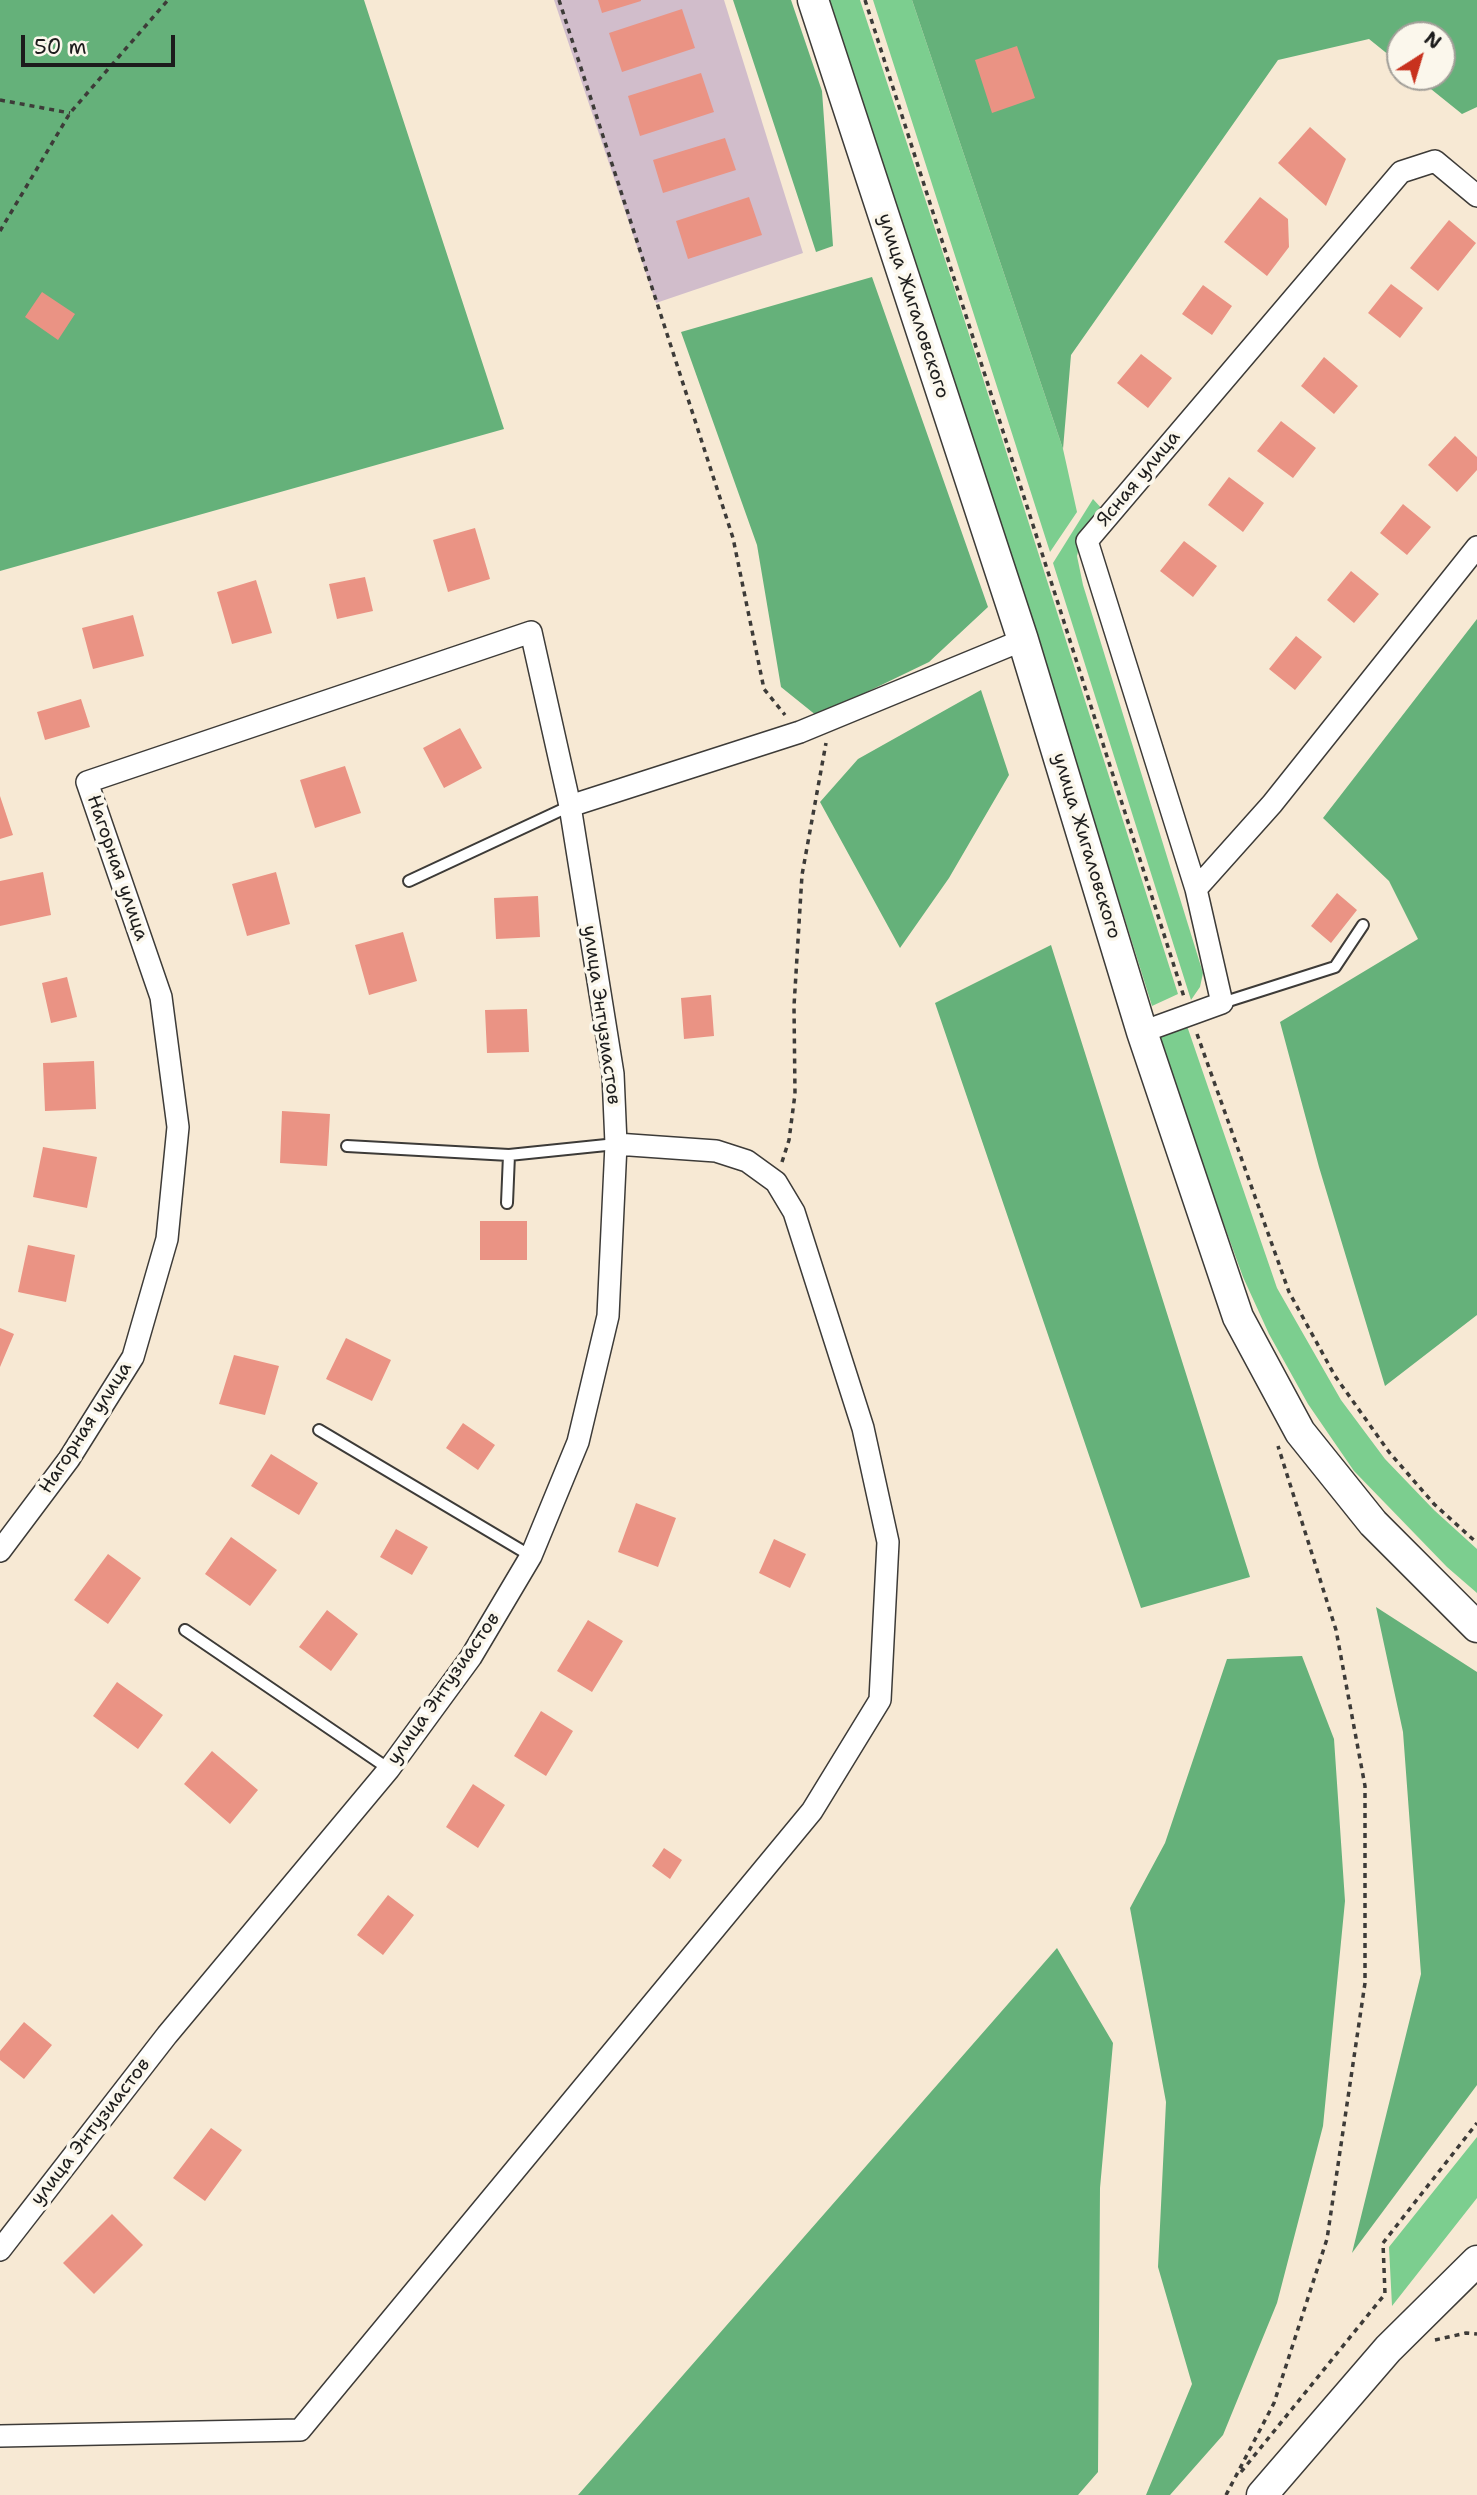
<!DOCTYPE html>
<html>
<head>
<meta charset="utf-8">
<style>
	body { margin:0 }
	#map { position:relative; width:1477px; height:2495px; overflow:hidden; background:#f7e9d4; font-family:"Shantell Sans",sans-serif }
	canvas { display:block }
	.north { position:absolute; left:1386px; top:21px; width:70px; height:70px; box-sizing:border-box; background:#fbf7ec; border:2px solid #a29f99; border-radius:50%; rotate:37deg; font-size:19px; font-weight:700; line-height:28px; text-align:center; color:#1c1c1c }
	.north::after { content:''; display:block; margin:auto; width:24px; height:32px; background:#c8321e; clip-path:polygon(50% 0,100% 100%,50% 72%,0 100%) }
	.scale { position:absolute; left:21px; top:35px; width:154px; height:32px; box-sizing:border-box; border:4px solid #1c1c1c; border-top:0; padding-left:9px; font-size:21px; line-height:24px; white-space:nowrap; color:#1c1c1c; -webkit-text-stroke:5px #fbf7ec; paint-order:stroke }
</style>
</head>
<body>
<div id="map">
<canvas width="1477" height="2495"></canvas>
<div class="north">N</div>
<div class="scale">50 m</div>
</div>
<script>
const ctx = document.querySelector('canvas').getContext('2d');
ctx.lineJoin = 'round';
function fillPath(path, color) { ctx.fillStyle = color; ctx.fill(path, 'evenodd'); }
const poly = rows => new Path2D(rows.map(r => 'M' + r).join(''));
function trace(path, color, width, dash) { ctx.strokeStyle = color; ctx.lineWidth = width; ctx.lineCap = dash ? 'butt' : 'round'; ctx.setLineDash(dash || []); ctx.stroke(path); }
function write(font, color, halo, rows, align = 'center') {
  ctx.font = font + ' "Shantell Sans",sans-serif'; ctx.lineWidth = 7; ctx.setLineDash([]); ctx.textBaseline = 'middle'; ctx.strokeStyle = halo; ctx.fillStyle = color; for (const [text, x, y, turn = 0] of rows) {
    ctx.save(); ctx.translate(x, y); ctx.rotate((+turn || 0) * Math.PI / 180); ctx.textAlign = isNaN(turn) ? turn : align; if (halo) ctx.strokeText(text, 0, 0); ctx.fillText(text, 0, 0); ctx.restore();
  }
}
fillPath(poly([
	[554,0,724,0,803,253,656,303]
]), '#d1bdcb');
fillPath(poly([
	[829,0,860,0,954,287,1178,994,1152,1006,1039,644,895,210],
	[873,0,912,0,1063,449,1077,512,1050,552],
	[1093,499,1104,511,1081,539,1077,556,1083,585,1203,973,1200,987,1191,1000,1053,563],
	[1186,1023,1277,1288,1341,1400,1385,1459,1434,1510,1477,1549,1477,1593,1447,1567,1354,1471,1308,1404,1269,1334,1243,1277,1158,1043,1161,1032],
	[1477,2137,1477,2198,1392,2306,1389,2247]
]), '#7cce8f');
fillPath(poly([
	[0,0,364,0,504,429,0,571],
	[733,0,791,0,822,91,833,246,816,252],
	[912,0,1477,0,1477,107,1462,114,1416,77,1442,77,1442,35,1400,35,1400,64,1369,39,1278,60,1071,355,1063,449],
	[872,277,988,607,929,662,817,716,781,687,757,545,681,332],
	[1477,619,1477,1315,1385,1386,1319,1167,1280,1022,1418,939,1389,881,1323,818],
	[981,690,1009,775,949,878,900,948,820,802,858,759],
	[1051,945,1250,1577,1141,1608,935,1003],
	[1376,1607,1477,1672,1477,2085,1352,2253,1421,1974,1403,1732],
	[1302,1656,1334,1739,1345,1901,1323,2126,1277,2303,1223,2435,1170,2495,1146,2495,1192,2384,1158,2267,1166,2102,1130,1908,1165,1843,1227,1659],
	[1057,1948,1113,2043,1100,2188,1098,2472,1078,2495,578,2495]
]), '#65b17a');
fillPath(poly([
	[598,0,641,0,641,1,602,13],
	[682,9,695,48,622,72,609,33],
	[1017,46,1035,98,992,113,975,60],
	[701,73,714,112,640,136,628,96],
	[1310,127,1346,159,1326,206,1278,163],
	[725,138,736,170,663,193,653,160],
	[749,197,762,235,688,259,676,221],
	[1260,197,1288,219,1289,247,1267,276,1224,242],
	[1449,220,1476,243,1438,291,1410,268],
	[1391,284,1423,308,1400,338,1368,313],
	[1203,285,1232,306,1212,335,1182,314],
	[42,292,75,314,58,340,25,317],
	[1141,354,1172,378,1148,408,1117,383],
	[1324,357,1358,386,1334,414,1301,386],
	[1281,421,1316,448,1293,478,1257,451],
	[1455,436,1477,457,1477,470,1457,492,1428,465],
	[1229,477,1264,503,1243,532,1208,505],
	[1403,504,1431,527,1407,555,1380,533],
	[475,528,490,579,448,592,433,540],
	[1184,541,1217,566,1193,597,1160,571],
	[1351,571,1379,594,1354,623,1327,600],
	[365,577,373,611,337,619,329,584],
	[256,580,272,633,232,644,217,592],
	[133,615,144,656,93,669,82,628],
	[1296,636,1322,657,1295,690,1269,669],
	[81,699,90,727,45,740,37,712],
	[460,728,482,768,444,788,423,748],
	[345,766,361,813,315,828,300,780],
	[0,796,13,835,0,839],
	[43,872,51,915,0,926,0,881],
	[276,872,290,924,247,936,232,884],
	[1337,893,1357,910,1331,943,1311,926],
	[538,896,540,937,496,939,494,898],
	[403,932,417,981,369,995,355,945],
	[67,977,77,1017,51,1023,42,983],
	[711,995,714,1036,684,1039,681,998],
	[527,1009,529,1052,487,1053,485,1010],
	[94,1061,96,1109,45,1111,43,1063],
	[282,1111,330,1114,327,1166,280,1163],
	[43,1147,97,1157,87,1208,33,1197],
	[480,1221,527,1221,527,1260,480,1260],
	[28,1245,75,1255,66,1302,18,1292],
	[0,1328,14,1334,0,1367],
	[346,1338,391,1360,372,1401,326,1379],
	[234,1355,279,1366,265,1415,219,1404],
	[463,1423,495,1445,478,1470,446,1448],
	[271,1454,318,1483,299,1515,251,1486],
	[636,1503,676,1518,658,1567,618,1552],
	[396,1529,428,1547,412,1575,380,1557],
	[231,1537,277,1570,250,1606,205,1574],
	[774,1539,806,1554,790,1588,759,1573],
	[108,1554,141,1578,108,1624,74,1600],
	[327,1610,358,1634,331,1671,299,1647],
	[588,1620,623,1641,592,1692,557,1671],
	[117,1682,163,1715,138,1749,93,1716],
	[541,1711,573,1731,546,1776,514,1756],
	[212,1751,258,1790,230,1824,184,1784],
	[473,1784,505,1805,478,1848,446,1827],
	[664,1848,682,1860,670,1879,652,1866],
	[388,1895,414,1915,383,1955,357,1935],
	[24,2022,52,2045,24,2079,0,2060,0,2051],
	[211,2128,242,2150,205,2201,173,2178],
	[112,2214,143,2245,94,2294,63,2263]
]), '#ea9384');
const service = poly([
	[409,881,570,806],
	[1222,1003,1335,967,1363,925],
	[347,1146,509,1155,616,1144],
	[507,1203,509,1155],
	[319,1430,531,1556],
	[185,1630,389,1769]
]);
const minor = poly([
	[570,806,800,732,1023,640],
	[1196,889,1272,804,1477,547],
	[1142,1032,1222,1003,1196,889,1087,541,1401,172,1435,161,1477,196],
	[0,1551,69,1459,133,1357,167,1239,178,1127,161,997,87,782,531,632,570,806,613,1074,616,1144,608,1316,578,1442,531,1556,471,1657,389,1769,167,2035,0,2250],
	[0,2436,300,2430,812,1811,880,1700,888,1542,863,1428,794,1212,776,1182,747,1161,716,1151,616,1144]
]);
const secondary = poly([
	[813,0,1023,640,1142,1032,1238,1317,1300,1432,1373,1523,1477,1627],
	[1262,2495,1388,2349,1477,2261]
]);
trace(service, '#3d3b38', 14);
trace(minor, '#3d3b38', 24);
trace(secondary, '#3d3b38', 33);
trace(poly([
	[559,0,733,538,764,689,785,715],
	[865,0,1184,997],
	[0,100,70,113],
	[0,231,70,113,168,0],
	[1197,1034,1289,1292,1335,1376,1389,1452,1434,1504,1477,1543],
	[782,1162,789,1140,795,1094,794,1006,802,875,826,743],
	[1435,2340,1466,2333,1477,2334],
	[1241,2472,1385,2294,1383,2243,1477,2123],
	[1226,2495,1274,2403,1327,2239,1365,1983,1365,1786,1336,1630,1278,1446]
]), '#3d3b38', 3.5, [5, 5]);
trace(service, '#fff', 10);
trace(minor, '#fff', 21);
trace(secondary, '#fff', 30);
write('19px', '#1c1c1c', '#fbf7ec', [
	["улица Жигаловского",913,306,72],
	["Ясная улица",1139,479,-50],
	["улица Жигаловского",1086,846,73],
	["Нагорная улица",117,868,71],
	["улица Энтузиастов",601,1015,82],
	["Нагорная улица",86,1428,-57],
	["улица Энтузиастов",444,1689,-55],
	["улица Энтузиастов",91,2132,-52]
]);
</script>
</body>
</html>
